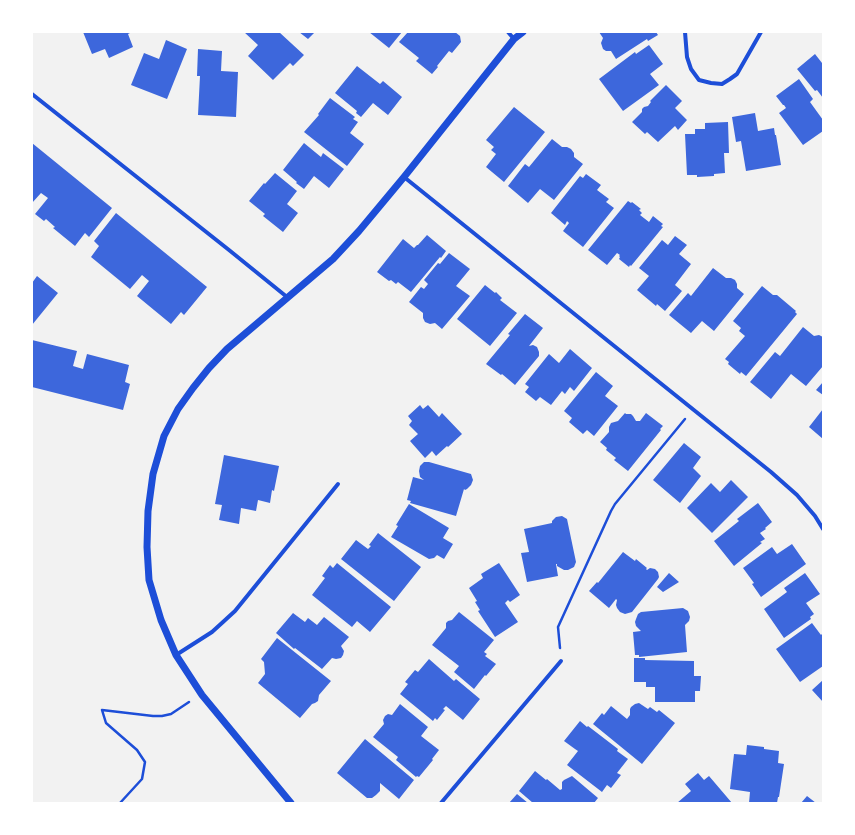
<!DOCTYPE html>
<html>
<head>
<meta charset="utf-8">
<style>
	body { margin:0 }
	#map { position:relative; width:855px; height:835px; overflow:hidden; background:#f2f2f2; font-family:Arial,sans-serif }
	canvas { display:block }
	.frame { position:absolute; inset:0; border:33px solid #fff; pointer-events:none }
</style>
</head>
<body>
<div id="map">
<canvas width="855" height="835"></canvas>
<div class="frame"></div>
</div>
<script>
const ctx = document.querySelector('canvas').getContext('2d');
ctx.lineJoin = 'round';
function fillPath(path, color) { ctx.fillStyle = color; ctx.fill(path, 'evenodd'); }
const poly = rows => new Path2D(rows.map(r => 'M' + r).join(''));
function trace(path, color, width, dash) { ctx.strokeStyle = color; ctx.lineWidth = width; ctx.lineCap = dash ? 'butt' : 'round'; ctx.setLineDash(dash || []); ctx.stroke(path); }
fillPath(poly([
	[83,32,132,32,128,34,133,47,109,58,105,49,92,54],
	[244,32,279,32,304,55,293,66,290,63,273,80,248,56,258,45],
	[299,32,315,32,308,39],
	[369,32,402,32,389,48],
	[408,32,455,32,460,36,461,42,452,53,449,51,437,66,438,67,432,74,416,61,419,58,399,42],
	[599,32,656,32,658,35,648,41,647,39,616,59,611,51,606,51,603,49,601,43,603,38],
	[166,40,187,49,167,99,131,85,144,53,159,59],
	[649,45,663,64,650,74,659,85,623,111,599,79,635,52,636,54],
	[198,49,222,51,221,71,238,72,236,117,198,115,200,76,197,76],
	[815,54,822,63,823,62,823,98,817,90,815,91,797,69],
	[357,66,380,84,383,81,402,97,388,115,373,103,361,117,356,113,357,111,335,93],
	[799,79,813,99,810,102,823,120,823,131,803,145,779,113,786,108,784,105,783,105,776,96],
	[666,85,682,101,675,108,687,120,678,130,675,126,658,142,647,132,645,134,632,122,642,112,642,109,644,107,648,106,651,102,650,101],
	[330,98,355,117,353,119,358,122,350,133,364,144,347,166,304,132,319,115,318,114],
	[514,107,545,132,504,182,486,167,496,154,491,150,494,147,486,140],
	[755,113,758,131,774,128,775,135,776,135,781,165,746,171,741,141,736,142,732,117],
	[728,122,729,153,724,153,725,173,714,174,714,176,697,177,697,175,687,175,685,134,695,134,695,129,705,129,705,123],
	[552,139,562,147,567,147,571,149,574,153,574,157,583,164,554,200,540,189,528,203,508,186,525,164,529,167],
	[32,143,112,208,89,237,85,233,75,246,53,228,55,227,46,219,44,221,35,214,48,198,41,193,32,203],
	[304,143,321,157,323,153,344,169,329,188,314,176,304,189,296,183,297,182,283,170],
	[275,173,297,191,287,204,298,213,283,232,263,216,265,214,249,201,264,183,265,184],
	[586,174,601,185,597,190,609,199,606,202,614,208,583,247,563,231,569,223,567,221,565,225,551,213,580,176,583,178],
	[628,201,631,203,632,202,641,209,639,210,642,213,640,215,649,222,653,216,663,224,661,226,663,227,631,266,630,265,629,267,619,259,620,257,619,256,620,255,617,253,607,265,588,250],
	[116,213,207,287,184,315,181,312,171,324,137,296,149,281,142,275,130,289,91,257,99,246,94,241],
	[427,235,446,251,441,258,440,257,411,292,398,282,396,284,391,280,389,281,377,272,403,239,414,248,417,245,418,245],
	[675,236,687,245,679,254,691,264,675,285,682,291,665,311,657,304,656,306,637,290,649,276,639,268,662,240,668,245],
	[449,253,470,269,456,286,470,296,442,329,435,323,430,324,425,322,423,318,423,313,409,302,421,287,424,289,428,284,424,280,438,263,440,264],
	[713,268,726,278,731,278,735,280,737,284,737,288,744,294,714,331,702,321,691,333,669,315,688,293,691,296],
	[37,276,58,293,32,325,32,283],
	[485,285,495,293,496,292,502,298,500,300,517,313,490,346,457,319],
	[762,286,773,295,777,295,796,311,795,312,797,314,746,376,741,372,740,374,728,364,729,362,725,359,745,336,739,331,741,328,733,321],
	[525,314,543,328,529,346,533,345,537,347,539,352,539,356,515,385,502,374,501,375,486,364,510,335,508,334],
	[803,327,814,336,819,335,823,337,823,366,806,386,791,374,771,399,750,382,775,352,780,356],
	[32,340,77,351,73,366,83,369,87,354,129,365,125,382,130,384,123,410,32,387],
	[570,349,592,368,574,391,570,387,565,394,562,391,551,405,540,397,536,401,525,392,529,387,525,384,549,354,559,363],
	[596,372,613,386,605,396,618,406,594,436,587,430,583,434,569,422,572,418,564,411],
	[823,382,823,395,816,390],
	[420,405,423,409,428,405,439,417,442,413,462,434,448,447,447,446,436,456,432,451,425,458,410,441,418,434,409,425,412,421,408,416],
	[823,409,823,439,809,427],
	[625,413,626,414,631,414,633,416,636,421,640,421,646,413,663,426,660,429,661,430,628,471,614,460,616,458,606,450,607,448,600,442,609,432,609,427,611,423,618,421],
	[684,443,701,457,693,468,701,476,680,503,653,480],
	[224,455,279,466,274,491,272,490,270,503,258,500,256,511,241,508,239,524,219,520,222,505,215,504],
	[424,462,429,462,471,474,473,480,471,485,467,489,465,490,464,489,456,516,410,503,411,501,407,500,413,477,424,480,420,477,419,471,420,466],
	[731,480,748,497,712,533,687,508,711,483,720,492],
	[758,503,772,522,765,528,766,529,760,533,765,539,760,542,762,543,734,566,714,541,739,521,737,519],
	[409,504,449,528,443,538,453,544,444,559,437,555,434,558,429,559,391,537,398,526,396,525],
	[562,516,567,519,576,562,574,567,568,570,564,570,557,566,557,564,556,564,558,576,527,582,521,553,529,552,524,529,552,523,552,521,556,517],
	[378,533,421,567,394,601,341,559,356,540,368,549,371,546,369,545],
	[792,544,806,564,761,597,752,584,754,583,743,568,772,547,777,554],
	[623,552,635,561,636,559,647,568,646,569,647,570,650,568,655,569,658,572,659,577,658,579,632,612,625,614,620,612,617,608,616,605,617,600,616,599,609,608,589,591,597,582,598,583],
	[337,563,391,607,370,632,357,621,352,627,312,595,325,578,322,576,330,565,333,568],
	[499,563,520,595,510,602,508,600,505,603,518,622,495,637,478,611,480,610,475,602,477,601,469,588,483,578,481,574],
	[669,573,679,582,663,592,657,587],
	[805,573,820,594,806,603,814,614,810,617,811,619,784,638,764,609,787,592,784,588],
	[683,608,688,611,690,617,689,621,685,625,687,652,639,657,639,655,635,655,633,632,641,631,636,626,635,622,636,619,638,614,641,612],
	[459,612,494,640,484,652,487,654,485,656,496,664,486,676,485,675,474,689,454,672,459,666,432,645,446,628,446,623,448,621,452,620],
	[293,613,305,622,308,618,317,625,324,617,349,637,341,646,344,651,343,655,341,658,336,659,332,658,322,669,295,648,294,649,276,633],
	[812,623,821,635,823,633,823,666,800,682,776,649],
	[277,638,331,681,319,695,318,701,315,703,312,704,300,718,258,683,265,674,264,662,261,659],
	[634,658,645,658,645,660,694,661,694,676,701,676,700,691,695,691,695,702,655,702,655,687,646,687,646,682,634,682],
	[429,659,454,681,456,679,480,699,463,720,446,706,443,709,445,710,437,720,435,718,433,721,400,694,408,684,405,682,415,670,418,672],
	[823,680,823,702,812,690],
	[639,703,648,709,650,707,657,712,659,710,675,723,642,764,593,724,602,713,604,715,611,706,627,719,630,715,630,709,631,707,635,704],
	[400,704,428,727,421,736,439,750,432,759,433,760,419,777,417,776,416,777,396,760,398,757,373,737,384,724,383,720,385,716,388,714,392,715],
	[580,721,587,727,588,726,618,749,617,751,628,759,617,773,621,775,611,788,607,785,602,792,567,765,578,751,575,749,564,741],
	[365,739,414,780,399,799,380,783,380,791,376,795,372,798,367,798,337,773],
	[747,745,764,747,764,749,779,751,778,763,784,764,779,797,778,797,777,803,749,803,750,792,730,789,734,754,746,755],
	[535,771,546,780,547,779,560,790,562,789,562,782,564,780,572,776,598,798,594,803,533,803,519,791],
	[698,773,704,780,709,776,732,803,677,803,691,791,685,784],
	[517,794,528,803,509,803],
	[807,796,816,803,801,803]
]), '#3d67dc');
trace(poly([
	[560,648,558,627,611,511,615,504,685,419],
	[120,803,142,779,145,762,137,750,106,723,102,710,153,716,162,716,171,714,189,702]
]), '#1d4ed8', 2.5);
trace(poly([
	[508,32,514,39],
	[685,32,687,57,691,69,699,80,711,83,722,84,730,79,737,74,761,32],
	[32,94,229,250,287,297],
	[404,177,771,472,797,495,815,516,823,529],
	[176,655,212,632,223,622,235,611,338,484],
	[441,803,561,661]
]), '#1d4ed8', 4);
trace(poly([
	[291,803,202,695,176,655,161,620,149,580,147,547,148,511,153,474,164,436,178,409,193,388,209,368,227,349,333,259,359,231,404,177,514,39,523,32]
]), '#1d4ed8', 7);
</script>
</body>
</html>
